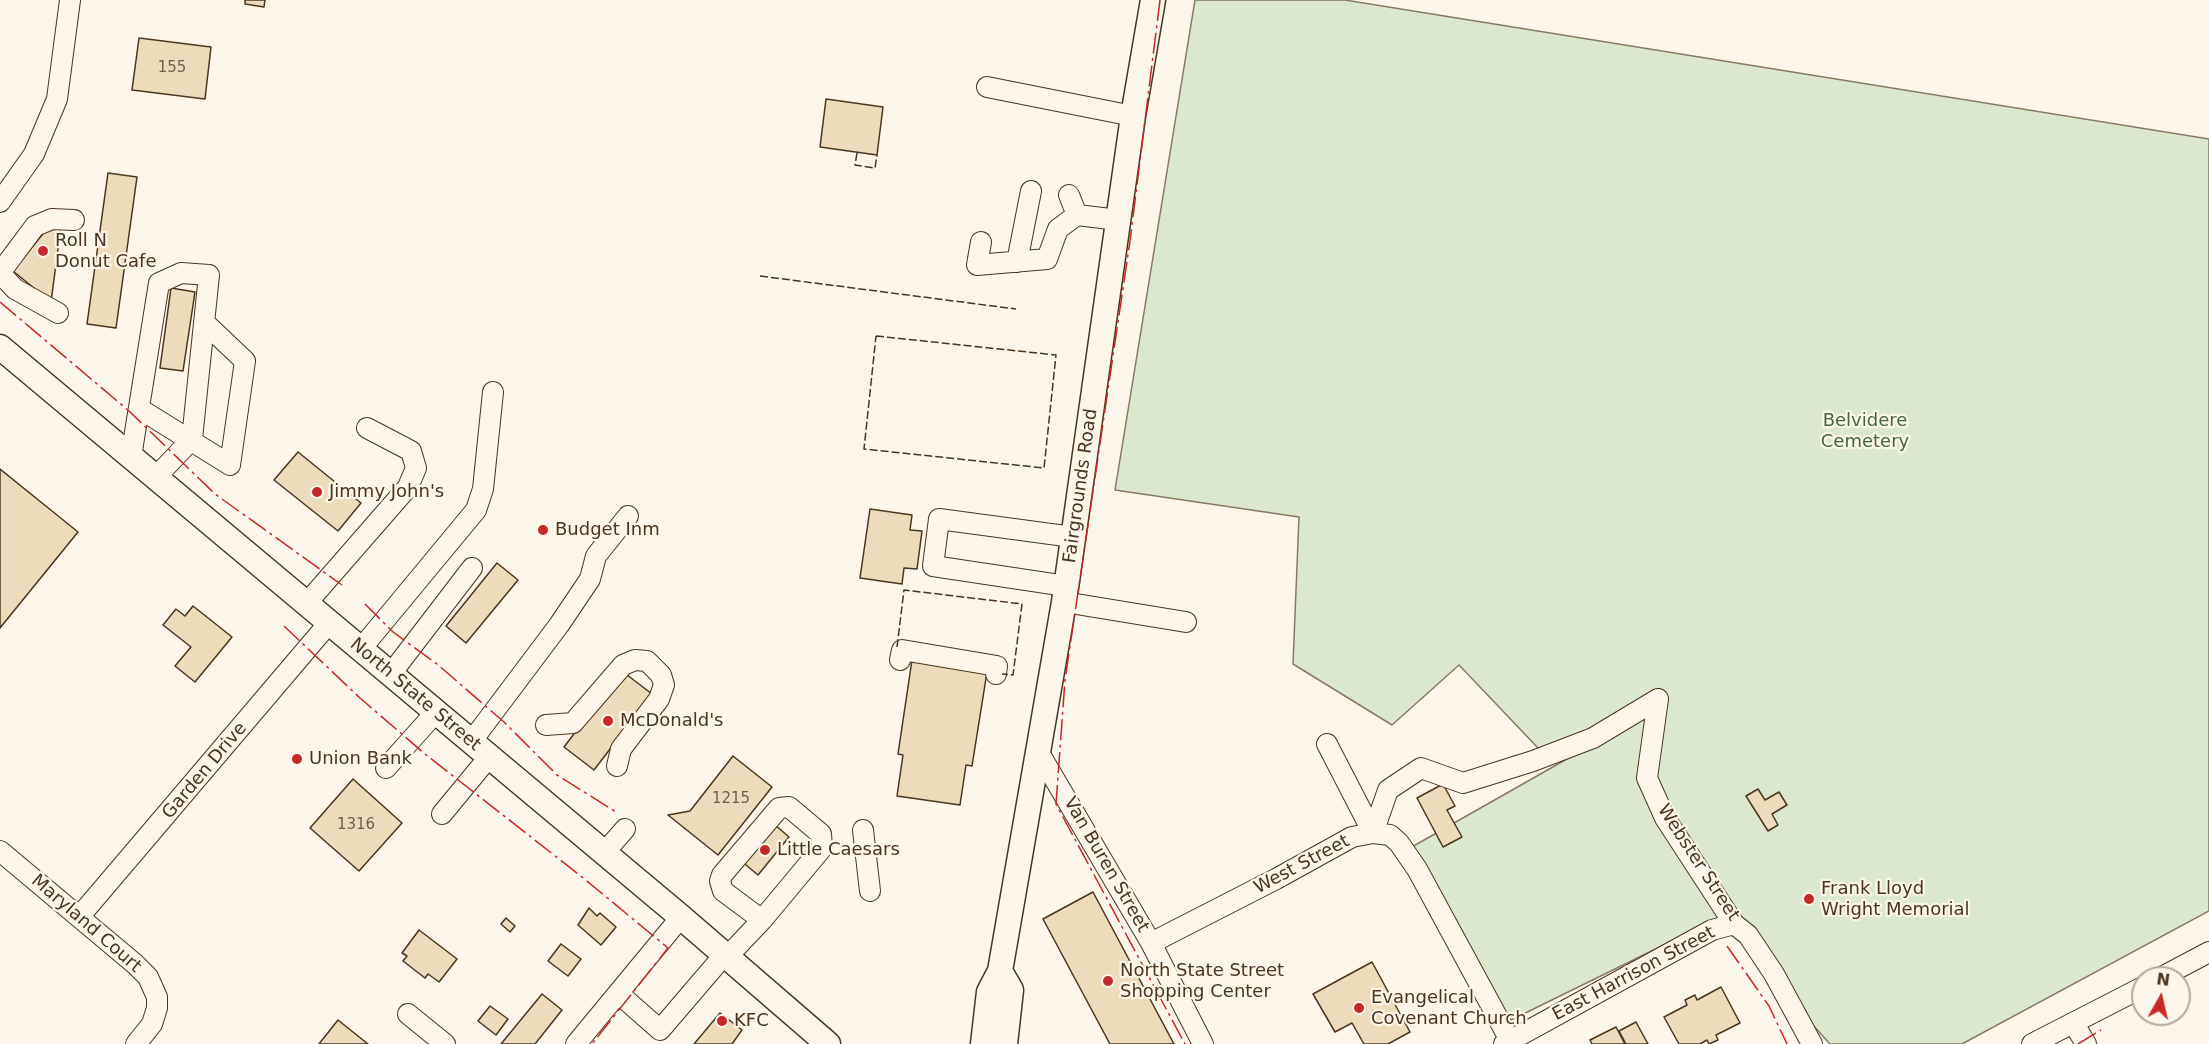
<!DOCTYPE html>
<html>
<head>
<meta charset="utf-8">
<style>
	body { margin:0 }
	#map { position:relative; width:2209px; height:1044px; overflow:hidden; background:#fbf6e9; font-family:"DejaVu Sans",sans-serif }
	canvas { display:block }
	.north { position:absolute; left:2131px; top:966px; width:60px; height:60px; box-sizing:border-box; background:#fbf6e9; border:2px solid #b4a999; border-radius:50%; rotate:8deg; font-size:16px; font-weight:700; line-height:24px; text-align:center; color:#4a3520 }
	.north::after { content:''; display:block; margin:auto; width:21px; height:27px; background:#c62828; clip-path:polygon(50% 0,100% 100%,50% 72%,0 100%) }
</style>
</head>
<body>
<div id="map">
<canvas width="2209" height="1044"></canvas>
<div class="north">N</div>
</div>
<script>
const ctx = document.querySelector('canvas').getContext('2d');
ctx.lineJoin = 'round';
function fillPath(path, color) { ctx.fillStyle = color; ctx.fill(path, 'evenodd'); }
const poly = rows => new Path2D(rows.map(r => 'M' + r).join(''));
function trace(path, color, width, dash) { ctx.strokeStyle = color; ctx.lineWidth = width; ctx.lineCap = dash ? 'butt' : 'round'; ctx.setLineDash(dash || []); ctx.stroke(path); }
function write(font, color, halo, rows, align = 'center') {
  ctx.font = font + ' "DejaVu Sans",sans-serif'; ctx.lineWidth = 4.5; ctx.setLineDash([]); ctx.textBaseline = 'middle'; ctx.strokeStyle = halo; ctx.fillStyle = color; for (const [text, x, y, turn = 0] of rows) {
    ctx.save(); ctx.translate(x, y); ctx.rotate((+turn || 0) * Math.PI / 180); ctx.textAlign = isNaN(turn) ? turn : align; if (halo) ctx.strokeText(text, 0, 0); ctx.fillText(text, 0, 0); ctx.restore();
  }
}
const green = poly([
	[1195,0,1345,0,2209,139,2209,911,1962,1044,1830,1044,1812,1024,1733,911,1505,1023,1410,848,1655,709,1539,749,1459,665,1392,725,1293,664,1299,517,1115,490,1195,0]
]);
fillPath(green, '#dce7d0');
trace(green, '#887966', 1.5);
const building = poly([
	[245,0,265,0,264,7,245,4,245,0],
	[139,38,211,47,205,99,132,90,139,38],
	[826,99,883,107,877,155,820,147,826,99],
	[108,173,137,177,116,328,87,324,108,173],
	[61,226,51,302,13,271,46,230,61,226],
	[171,288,195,292,183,371,160,368,171,288],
	[298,452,361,503,338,531,274,480,298,452],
	[0,469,78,532,0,628,0,469],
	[870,509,912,515,910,530,922,531,917,569,904,568,902,584,860,578,870,509],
	[497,563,518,580,466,643,446,626,497,563],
	[193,606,232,637,195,682,175,666,191,647,163,625,176,609,185,616,193,606],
	[912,660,987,672,972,766,966,765,960,805,897,796,903,755,898,754,912,660],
	[622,671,652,694,594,770,564,747,622,671],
	[733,756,772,787,718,855,668,815,690,811,733,756],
	[353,779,402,823,359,871,310,828,353,779],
	[1443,784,1455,806,1447,810,1462,837,1443,847,1417,798,1443,784],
	[1758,789,1765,800,1779,792,1787,805,1772,814,1778,825,1768,831,1746,796,1758,789],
	[774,824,789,837,758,875,740,860,774,824],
	[1093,892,1174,1044,1110,1044,1043,919,1093,892],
	[589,908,597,916,600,913,616,927,601,945,578,925,589,908],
	[506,918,515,926,510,932,501,924,506,918],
	[419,930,457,959,439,982,428,974,425,978,403,961,407,956,402,953,419,930],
	[561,944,581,959,568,976,548,961,561,944],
	[1372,962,1410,1032,1388,1044,1364,1044,1352,1023,1335,1032,1313,994,1372,962],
	[1721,987,1740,1023,1716,1035,1718,1040,1709,1044,1707,1040,1700,1044,1679,1044,1664,1017,1687,1005,1685,1000,1695,995,1697,1000,1721,987],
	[542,994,562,1010,535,1044,501,1044,542,994],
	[490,1006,508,1019,496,1035,478,1021,490,1006],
	[720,1013,742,1030,732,1044,694,1044,720,1013],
	[338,1020,368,1044,319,1044,338,1020],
	[1636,1022,1648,1044,1626,1044,1619,1031,1636,1022],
	[1616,1027,1625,1044,1592,1044,1590,1040,1616,1027]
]);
fillPath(building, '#ecdcbc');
trace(building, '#4a3520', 1.5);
const minor = poly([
	[987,87,1133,116],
	[1069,195,1077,215,1119,220],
	[0,202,34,154,57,99,70,0],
	[981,242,977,265,1047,259,1058,229,1077,215],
	[1017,262,1031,191],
	[0,273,35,226,52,219,74,220],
	[0,273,15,289,58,313],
	[140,409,230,465,245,361,206,324],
	[131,457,159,283,181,273,209,275,192,439,155,478],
	[1066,586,933,566,939,519,1073,537],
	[1064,602,1186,622],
	[306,604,408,487,416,468,411,451,367,428],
	[360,650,476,510,483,489,493,392],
	[900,660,902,650,997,666,996,674],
	[390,675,472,568],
	[1658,699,1647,778,1665,818,1734,924,1748,935,1774,974,1812,1044],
	[546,725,573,723,623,665,635,660,647,661,661,675,664,685,659,699,621,749,617,766],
	[471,742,559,625,590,579,596,556,628,516],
	[1327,744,1373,833,1390,835,1399,843,1417,869,1512,1044],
	[1038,751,1151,943,1203,1044],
	[386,768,436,712],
	[442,814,489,757],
	[863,830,870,891],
	[0,851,135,964,148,977,157,997,157,1008,152,1024,136,1044],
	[604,853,625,829],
	[79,917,329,623],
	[1151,943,1276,879,1352,837,1373,833,1388,790,1421,768,1463,783,1533,761,1593,738,1658,699],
	[728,956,762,920,822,848,821,834,789,807,779,808,722,875,720,881,723,891,762,920],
	[2160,978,2209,952],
	[618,993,660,1030,725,954],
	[408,1014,445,1044],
	[2074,1024,2086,1044],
	[576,1044,681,917],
	[1504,1044,1712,930,1734,924],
	[2032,1044,2143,987]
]);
const major = poly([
	[0,347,681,917,828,1044],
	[1000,971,1011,990,1005,1044],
	[983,1044,989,992,1000,971,1064,602,1133,116,1153,0]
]);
trace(minor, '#4a3520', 22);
trace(major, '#4a3520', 27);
trace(minor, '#fbf6e9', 20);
trace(major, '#fbf6e9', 24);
trace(poly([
	[857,153,855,165,875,168,877,155],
	[760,276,1016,309],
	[876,336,1056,355,1044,468,864,449,876,336],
	[897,647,904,590,1022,604,1013,675,1002,674]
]), '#4a3520', 1.5, [8, 3]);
trace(poly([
	[1160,0,1130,241,1065,680,1056,804,1185,1044],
	[0,302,129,411,215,494,342,585],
	[365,604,393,632,437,664,504,722,557,775,616,812],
	[284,626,360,698,425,754,582,877,668,948,592,1044],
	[1727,946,1769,1006,1787,1044],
	[2078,1044,2101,1030]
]), '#c62828', 1.5, [21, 4.5, 3, 4.5]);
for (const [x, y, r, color] of [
	[43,251,6,"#c62828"],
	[317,492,6,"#c62828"],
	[543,530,6,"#c62828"],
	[608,721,6,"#c62828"],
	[297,759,6,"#c62828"],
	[765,850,6,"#c62828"],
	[1809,899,6,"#c62828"],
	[1108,981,6,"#c62828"],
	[1359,1008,6,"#c62828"],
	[722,1021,6,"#c62828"]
]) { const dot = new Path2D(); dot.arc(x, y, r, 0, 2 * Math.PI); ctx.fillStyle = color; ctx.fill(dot); trace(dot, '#fbf6e9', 2); }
write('15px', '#725f47', null, [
	["155",172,68],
	["1215",731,799],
	["1316",356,825]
]);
write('18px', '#4a3520', '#fbf6e9', [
	["Roll N",55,241],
	["Donut Cafe",55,262],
	["Jimmy John's",329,492],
	["Budget Inm",555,530],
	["McDonald's",620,721],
	["Union Bank",309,759],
	["Little Caesars",777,850],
	["Frank Lloyd",1821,889],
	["Wright Memorial",1821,910],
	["North State Street",1120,971],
	["Shopping Center",1120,992],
	["Evangelical",1371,998],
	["Covenant Church",1371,1019],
	["KFC",734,1021]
], 'left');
write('18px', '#436837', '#fbf6e9', [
	["Belvidere",1865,421],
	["Cemetery",1865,442]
]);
write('18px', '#4a3520', '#fbf6e9', [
	["Fairgrounds Road",1081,486,-82],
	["North State Street",415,695,40],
	["Garden Drive",205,771,-50],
	["Webster Street",1698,863,57],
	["Van Buren Street",1106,865,60],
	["West Street",1302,865,-28],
	["Maryland Court",86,924,41],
	["East Harrison Street",1634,974,-28]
]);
</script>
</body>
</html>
